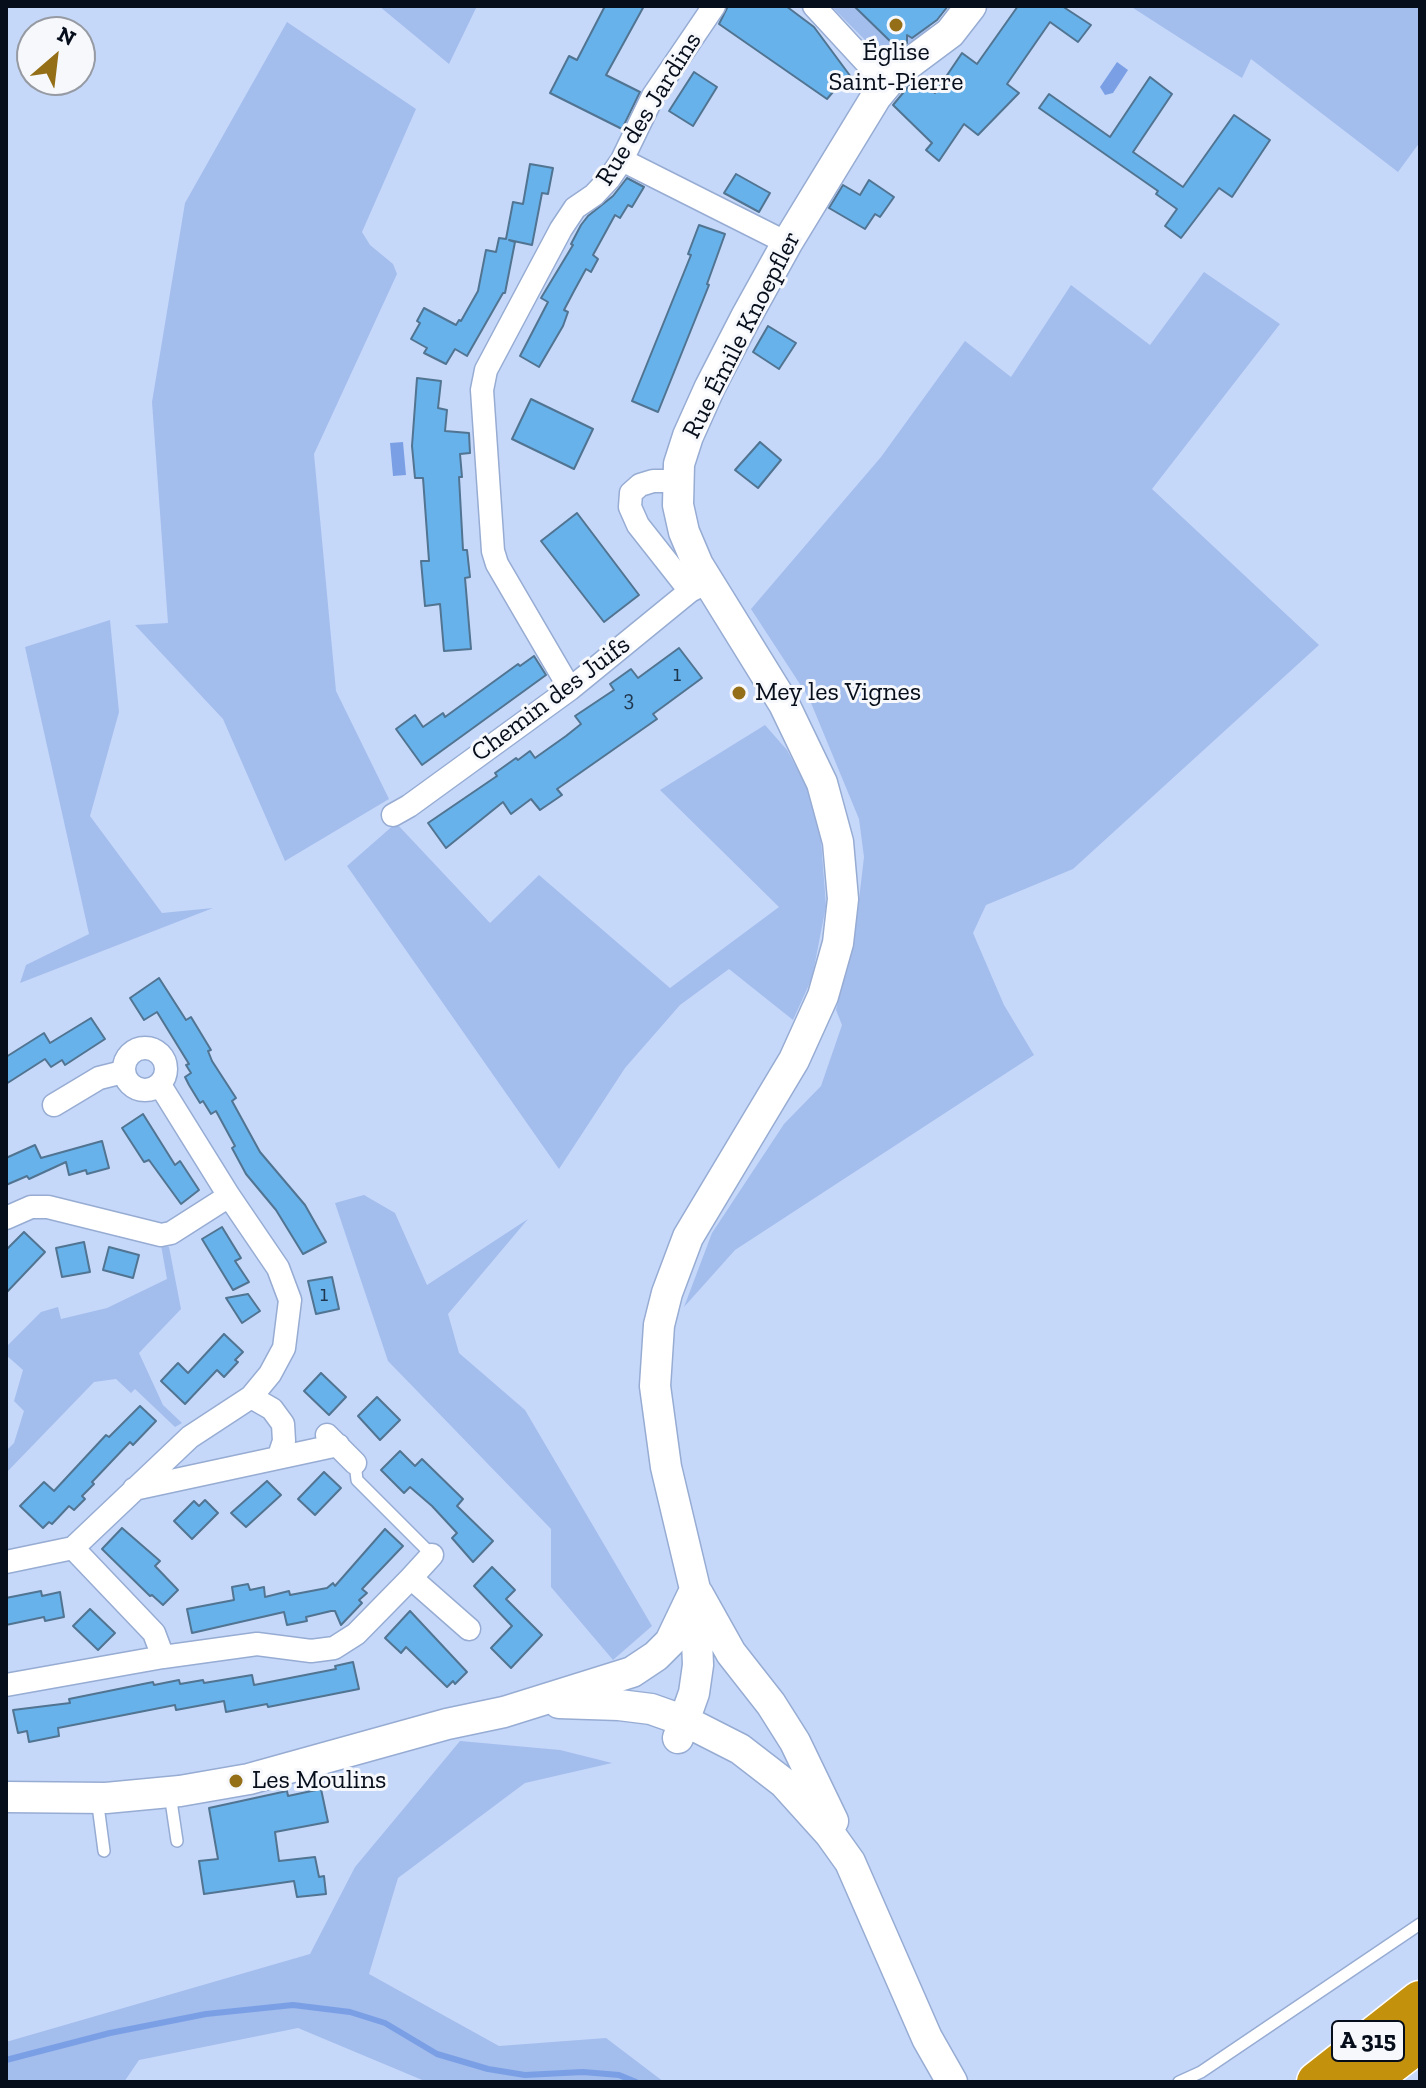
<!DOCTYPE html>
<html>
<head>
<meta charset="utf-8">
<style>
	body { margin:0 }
	#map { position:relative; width:1426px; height:2088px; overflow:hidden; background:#c6d8f9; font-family:"Zilla Slab",serif }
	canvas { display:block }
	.frame { position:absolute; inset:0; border:8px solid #070e1b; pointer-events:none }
	.north { position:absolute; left:16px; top:16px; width:80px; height:80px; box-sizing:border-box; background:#f6f8fc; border:2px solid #969aa2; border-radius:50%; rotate:28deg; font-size:22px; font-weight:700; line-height:32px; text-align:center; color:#070e1b }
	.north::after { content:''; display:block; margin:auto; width:28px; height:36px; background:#946f17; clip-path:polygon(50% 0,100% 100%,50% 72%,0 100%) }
</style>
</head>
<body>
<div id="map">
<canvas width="1426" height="2088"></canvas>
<div class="frame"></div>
<div class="north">N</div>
</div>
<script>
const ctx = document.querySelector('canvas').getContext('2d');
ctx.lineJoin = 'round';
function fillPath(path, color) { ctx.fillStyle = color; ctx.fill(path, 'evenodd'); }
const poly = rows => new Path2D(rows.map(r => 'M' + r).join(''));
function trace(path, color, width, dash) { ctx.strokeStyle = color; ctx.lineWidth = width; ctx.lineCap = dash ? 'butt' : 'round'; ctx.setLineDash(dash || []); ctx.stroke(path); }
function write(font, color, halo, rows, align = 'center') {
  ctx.font = font + ' "Zilla Slab",serif'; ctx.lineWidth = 6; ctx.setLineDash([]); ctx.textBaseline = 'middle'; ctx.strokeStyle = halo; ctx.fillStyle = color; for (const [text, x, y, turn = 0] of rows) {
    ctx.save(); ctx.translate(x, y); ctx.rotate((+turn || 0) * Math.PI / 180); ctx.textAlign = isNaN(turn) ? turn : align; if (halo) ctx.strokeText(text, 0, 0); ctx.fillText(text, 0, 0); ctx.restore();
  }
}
fillPath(poly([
	[379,6,477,6,449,64],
	[831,6,904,6,932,28,898,55,875,50],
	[1130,6,1420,6,1420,142,1398,172,1251,59,1242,78],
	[287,22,416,109,362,232,370,245,393,264,397,274,314,454,336,691,389,799,285,861,223,719,135,625,168,623,152,402,185,203],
	[1204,272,1280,324,1152,489,1319,645,1073,869,986,905,973,933,1004,1005,1034,1055,735,1250,684,1307,712,1233,784,1124,821,1086,842,1025,836,1010,856,925,864,857,859,819,809,698,751,609,881,457,965,341,1011,377,1071,285,1150,345],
	[110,620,119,712,90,816,162,913,213,908,20,983,26,965,89,934,25,647],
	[765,725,787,750,809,791,821,840,826,906,812,978,793,1020,729,969,680,1005,625,1068,559,1169,347,866,396,823,490,923,539,875,670,988,779,907,660,790],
	[364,1195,395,1213,427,1285,528,1219,448,1314,459,1353,525,1410,652,1626,613,1660,551,1587,551,1529,388,1361,335,1203],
	[161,1245,169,1247,181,1309,139,1353,163,1405,182,1423,175,1427,135,1389,131,1393,116,1379,94,1382,6,1473,6,1451,14,1443,24,1411,14,1401,23,1370,6,1355,6,1347,41,1312,58,1307,61,1319,107,1308,167,1279],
	[460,1741,560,1750,612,1763,525,1783,398,1878,369,1974,499,2046,606,2038,664,2082,427,2082,298,2028,139,2060,124,2082,6,2082,6,2042,310,1954,355,1867]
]), '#a3bded');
fillPath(poly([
	[1117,62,1128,70,1113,93,1105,95,1100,87],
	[403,442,406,475,393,476,390,443]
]), '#7b9fe5');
trace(poly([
	[6,2060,110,2033,206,2014,293,2005,350,2012,385,2023,437,2054,488,2069,525,2075,583,2072,619,2075,636,2082]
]), '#7b9fe5', 6);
const building = poly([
	[605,6,644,6,606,75,640,92,622,129,550,93,569,56,577,60,605,6],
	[728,6,786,6,814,27,851,77,842,89,838,86,827,99,719,24,728,6],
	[854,6,948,6,937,20,912,38,907,35,907,43,901,47,891,42,854,6],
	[1018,6,1062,6,1091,25,1078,42,1050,22,1007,84,1019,93,978,135,964,124,939,161,926,150,932,143,893,105,908,87,919,78,935,93,962,53,977,64,1018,6],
	[694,72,717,87,693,126,669,111,694,72],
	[1150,77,1172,94,1133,152,1183,187,1234,115,1270,140,1232,197,1219,188,1181,238,1165,226,1177,209,1156,194,1158,191,1039,108,1049,94,1110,137,1150,77],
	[530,164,553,168,548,194,542,193,532,245,509,240,515,242,505,293,503,293,467,356,455,349,446,364,424,353,427,348,411,339,420,323,417,321,424,308,456,325,459,320,461,321,478,291,486,250,496,252,499,238,506,239,513,202,523,204,530,164],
	[736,174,770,193,759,212,724,193,736,174],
	[627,178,644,187,632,207,628,205,620,218,615,215,593,255,598,259,591,272,586,269,574,291,564,310,568,312,563,326,539,367,520,356,548,302,541,298,573,245,571,244,581,225,588,216,613,196,627,178],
	[869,180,894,197,880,217,875,214,865,229,829,208,843,185,860,195,869,180],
	[699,225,725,234,707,284,709,285,658,412,632,401,691,255,688,254,699,225],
	[768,326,796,343,779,369,753,352,768,326],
	[417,378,441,381,438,408,447,410,445,431,469,433,470,453,460,454,462,477,459,477,463,550,467,550,470,577,465,578,471,649,444,651,440,604,425,606,421,561,429,561,423,478,415,478,412,446,417,378],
	[531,399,593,429,574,469,512,439,531,399],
	[760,442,781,460,758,488,735,470,760,442],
	[577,513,639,595,604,622,541,541,577,513],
	[679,648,702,678,653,714,657,719,557,789,562,795,540,810,531,799,511,814,503,802,446,848,428,823,497,776,495,773,516,758,518,760,530,751,535,758,566,736,581,724,575,716,614,690,610,684,631,669,638,678,679,648],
	[534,656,546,675,422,765,396,729,415,715,423,727,443,713,445,717,518,664,520,666,534,656],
	[159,978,186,1020,191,1017,211,1050,208,1051,212,1061,236,1098,232,1101,260,1152,305,1205,326,1242,303,1254,276,1210,246,1174,232,1148,235,1146,216,1111,211,1114,203,1101,200,1103,189,1085,185,1077,191,1073,186,1065,189,1064,157,1012,144,1020,130,998,159,978],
	[91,1018,105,1039,65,1065,62,1060,51,1067,45,1059,6,1084,6,1057,44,1033,50,1043,91,1018],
	[143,1114,175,1165,180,1161,199,1190,181,1204,149,1160,144,1162,122,1128,143,1114],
	[102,1141,109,1168,87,1174,86,1170,69,1175,66,1162,29,1179,27,1176,6,1185,6,1158,35,1145,41,1158,102,1141],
	[222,1227,241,1258,235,1261,249,1282,233,1290,202,1239,222,1227],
	[24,1232,45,1252,6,1293,6,1250,24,1232],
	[84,1242,90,1272,62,1277,56,1248,84,1242],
	[109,1247,139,1255,133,1278,103,1270,109,1247],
	[332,1277,339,1309,316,1314,308,1281,332,1277],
	[248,1294,260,1311,242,1323,226,1298,248,1294],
	[224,1334,243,1352,235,1360,238,1362,224,1377,217,1370,185,1404,161,1381,178,1363,188,1373,224,1334],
	[321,1373,346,1397,329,1415,304,1391,321,1373],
	[377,1397,400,1420,380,1440,358,1416,377,1397],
	[140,1406,156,1421,133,1445,130,1442,92,1482,94,1484,82,1496,85,1499,74,1510,69,1506,52,1524,49,1522,43,1528,20,1506,44,1482,54,1491,106,1435,109,1437,140,1406],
	[400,1451,415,1466,422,1459,463,1499,457,1506,493,1541,473,1562,452,1538,457,1533,432,1506,410,1487,404,1493,381,1470,400,1451],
	[324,1472,341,1488,315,1515,298,1499,324,1472],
	[267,1481,281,1495,246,1527,231,1513,267,1481],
	[205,1500,218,1513,192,1539,174,1521,194,1501,199,1506,205,1500],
	[122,1528,160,1561,155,1566,178,1590,163,1605,152,1595,150,1596,102,1549,122,1528],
	[385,1529,403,1546,362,1589,367,1593,359,1600,362,1603,341,1625,335,1611,331,1611,306,1617,307,1621,287,1625,284,1612,192,1633,187,1609,234,1600,232,1587,248,1584,250,1590,264,1587,265,1597,289,1591,290,1595,327,1588,333,1583,335,1586,385,1529],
	[492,1567,515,1590,506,1599,542,1635,511,1668,491,1648,512,1626,474,1586,492,1567],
	[41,1591,42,1596,60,1592,64,1617,45,1621,44,1617,6,1625,6,1598,41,1591],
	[90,1609,115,1633,98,1650,73,1626,90,1609],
	[410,1611,467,1672,455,1684,453,1681,447,1687,406,1647,401,1653,385,1638,410,1611],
	[353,1662,359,1689,268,1707,267,1704,226,1712,224,1701,176,1710,175,1705,58,1728,59,1736,29,1742,27,1731,18,1733,13,1710,70,1703,69,1699,153,1682,154,1685,179,1680,180,1684,203,1680,204,1683,252,1675,254,1685,336,1669,335,1666,353,1662],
	[321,1789,328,1822,275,1832,279,1861,315,1857,319,1877,324,1876,326,1894,297,1897,294,1881,204,1894,199,1861,218,1859,209,1808,287,1791,288,1796,321,1789]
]);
fillPath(building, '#68b2eb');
trace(building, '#507491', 2);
const service = poly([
	[355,1463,357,1480,432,1555],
	[170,1794,177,1841],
	[97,1798,104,1851],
	[1179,2082,1201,2072,1420,1924]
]);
const minor = poly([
	[814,6,885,83],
	[622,160,787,243],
	[677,481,653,481,640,485,631,493,630,507,638,525,690,591],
	[570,689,497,564,493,551,482,390,486,370,561,229,575,208,594,195,609,179,622,160,653,96,714,6],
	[393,815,409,806,570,689,690,591,708,582],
	'124 1069a21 21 0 1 1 42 0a21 21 0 1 1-42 0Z',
	[54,1105,99,1078,123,1072],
	[6,1218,31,1207,48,1207,161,1235,171,1233,229,1196],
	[251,1397,272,1409,283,1424,284,1441,279,1456],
	[327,1435,355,1463],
	[134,1489,338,1445],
	[73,1548,154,1633,163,1657],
	[432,1555,411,1578,469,1629],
	[6,1562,73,1548,190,1437,251,1397,270,1374,284,1348,290,1300,278,1268,229,1196,160,1085],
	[6,1685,163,1657,257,1644,311,1651,334,1648,356,1634,411,1578]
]);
const secondary = poly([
	[698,1594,731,1653,771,1704,795,1742,833,1821],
	[559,1703,619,1705,651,1709,685,1721,740,1749,784,1783,830,1834,850,1862,927,2038,952,2082],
	[678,1738,694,1693,698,1665,695,1589,666,1467,655,1386,659,1325,667,1293,688,1237,794,1060,823,996,838,943,843,899,838,842,822,783,784,704,698,565,684,532,678,505,679,464,688,436,710,387,746,317,787,243,876,97,895,74,950,33,971,6],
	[6,1797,106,1798,180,1791,249,1779,447,1724,504,1712,632,1672,656,1656,670,1642,692,1596]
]);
const motorway = poly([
	[1317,2082,1420,2001],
	[1367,2082,1420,2041]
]);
trace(service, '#97acd3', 14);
trace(minor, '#97acd3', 25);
trace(secondary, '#97acd3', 33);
trace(motorway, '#fff', 43);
trace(service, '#fff', 11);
trace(minor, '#fff', 22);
trace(secondary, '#fff', 30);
trace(motorway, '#c4910d', 40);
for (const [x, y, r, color] of [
	[896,25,8,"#946f17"],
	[739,693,8,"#946f17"],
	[236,1781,8,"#946f17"]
]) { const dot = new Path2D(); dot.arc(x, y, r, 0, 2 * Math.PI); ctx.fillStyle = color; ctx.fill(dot); trace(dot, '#f6f8fc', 3); }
write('22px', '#1f374f', null, [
	["1",677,675],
	["3",629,700],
	["1",324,1295]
]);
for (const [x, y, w] of [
	[1368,2041,72]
]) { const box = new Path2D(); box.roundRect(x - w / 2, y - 20, w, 40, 6); ctx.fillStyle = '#f6f8fc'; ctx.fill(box); trace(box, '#070e1b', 2); }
write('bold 24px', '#070e1b', null, [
	["A 315",1368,2041]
]);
write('26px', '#070e1b', '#f6f8fc', [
	["Église",896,53,"center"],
	["Saint-Pierre",896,83,"center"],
	["Mey les Vignes",755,693],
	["Les Moulins",252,1781]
], 'left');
write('26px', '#070e1b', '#f6f8fc', [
	["Rue des Jardins",649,109,-58],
	["Rue Émile Knoepfler",742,335,-63],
	["Chemin des Juifs",551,699,-37]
]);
</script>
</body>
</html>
